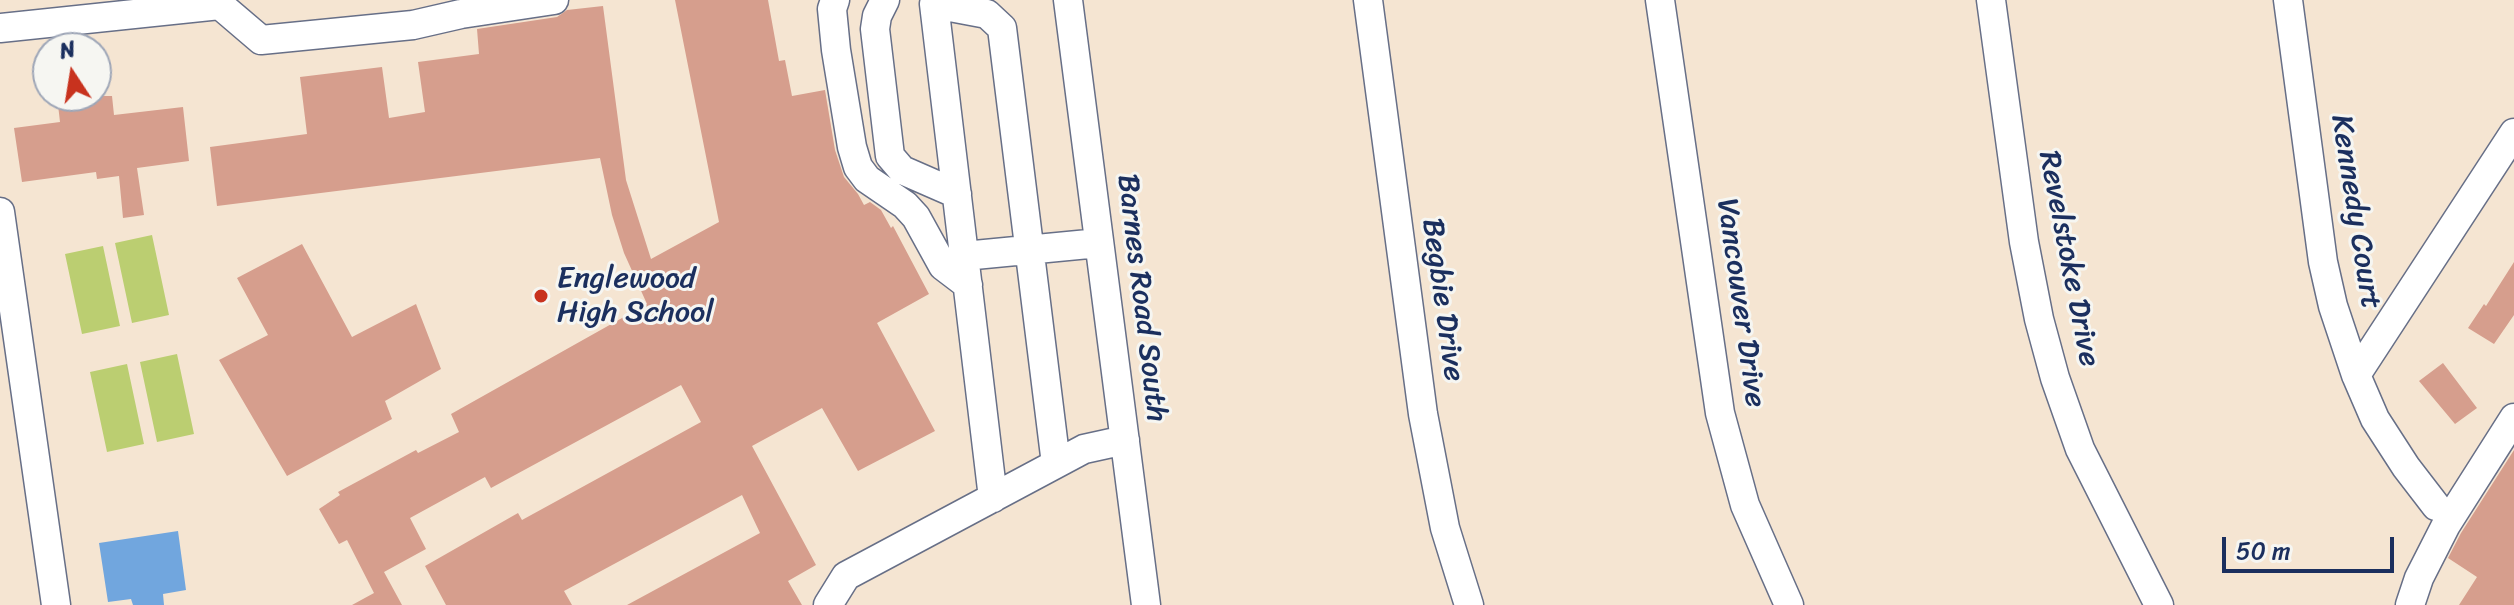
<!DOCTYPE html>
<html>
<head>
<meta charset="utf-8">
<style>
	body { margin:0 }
	#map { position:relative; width:2514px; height:605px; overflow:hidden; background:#f5e5d2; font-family:Sriracha,sans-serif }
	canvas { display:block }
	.north { position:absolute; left:32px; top:32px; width:80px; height:80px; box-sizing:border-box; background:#f6f6f2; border:2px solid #9ea6b7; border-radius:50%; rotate:348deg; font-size:22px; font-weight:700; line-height:32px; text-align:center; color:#1b2f5e }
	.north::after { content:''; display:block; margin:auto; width:28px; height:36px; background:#c8321e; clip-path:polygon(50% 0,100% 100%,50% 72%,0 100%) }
	.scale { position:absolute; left:2222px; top:537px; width:172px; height:36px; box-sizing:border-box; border:4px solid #1b2f5e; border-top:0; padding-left:10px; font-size:24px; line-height:28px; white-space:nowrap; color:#1b2f5e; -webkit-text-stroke:6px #f6f6f2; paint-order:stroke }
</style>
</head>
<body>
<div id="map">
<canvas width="2514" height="605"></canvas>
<div class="north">N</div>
<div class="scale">50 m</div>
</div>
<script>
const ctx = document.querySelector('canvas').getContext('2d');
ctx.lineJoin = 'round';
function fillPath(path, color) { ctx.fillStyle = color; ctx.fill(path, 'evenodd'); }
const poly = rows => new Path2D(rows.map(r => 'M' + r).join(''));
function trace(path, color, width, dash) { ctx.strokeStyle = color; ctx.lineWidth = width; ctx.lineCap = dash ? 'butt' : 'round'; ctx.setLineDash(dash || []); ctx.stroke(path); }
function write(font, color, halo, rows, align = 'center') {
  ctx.font = font + ' Sriracha,sans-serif'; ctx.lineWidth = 6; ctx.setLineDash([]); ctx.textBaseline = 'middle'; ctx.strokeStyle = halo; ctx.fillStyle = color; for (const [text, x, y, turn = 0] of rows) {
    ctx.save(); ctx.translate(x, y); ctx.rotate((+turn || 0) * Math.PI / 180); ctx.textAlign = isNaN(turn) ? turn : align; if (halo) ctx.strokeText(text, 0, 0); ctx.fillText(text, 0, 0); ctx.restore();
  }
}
fillPath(poly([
	[152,235,169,315,132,323,115,243],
	[103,246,120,326,82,334,65,254],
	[177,354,194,434,157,442,140,362],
	[127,364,144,444,107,452,90,372]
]), '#bbce71');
fillPath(poly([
	[178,531,186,590,163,594,164,605,133,605,131,599,108,602,99,543]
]), '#71a6de');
fillPath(poly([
	[675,0,768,0,779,61,785,60,792,96,825,90,835,150,844,177,858,194,864,205,870,202,881,210,891,228,893,226,929,294,877,323,935,431,858,471,822,408,752,446,816,565,788,581,802,605,627,605,760,533,742,495,564,591,572,605,446,605,425,566,518,513,522,520,701,422,681,385,491,488,485,477,410,518,426,549,384,572,402,605,352,605,374,593,347,540,339,544,319,509,340,495,338,492,416,450,418,453,459,432,451,414,647,304,624,253,612,215,600,158,217,206,210,147,307,134,300,77,382,67,389,118,425,112,418,62,479,54,477,29,557,17,567,10,603,6,626,180,651,259,719,222],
	[57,96,112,96,114,115,183,107,189,161,137,168,144,215,123,218,119,176,97,179,96,172,22,182,14,128,60,122],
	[302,244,352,337,416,304,441,369,385,401,392,419,287,476,219,360,268,335,237,278],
	[2514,262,2514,315,2494,344,2468,328,2484,304,2486,306],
	[2443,363,2477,408,2455,424,2419,381],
	[2514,450,2514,605,2459,605,2477,577,2448,558,2461,533]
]), '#d69e8d');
const minor = poly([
	[835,0,832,9,836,50,852,147,858,167,867,179,905,205,916,217,943,266,968,285],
	[885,0,877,16,875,29,890,156,902,170,957,194],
	[1068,0,1146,605],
	[1368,0,1423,414,1445,528,1469,605],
	[1660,0,1720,413,1745,505,1789,605],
	[1991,0,2024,242,2039,319,2055,378,2080,449,2159,605],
	[2288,0,2323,262,2333,306,2356,375,2375,419,2406,467,2436,506],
	[0,28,220,5,261,40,413,25,461,14,554,0],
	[0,212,56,605],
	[964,256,1099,243],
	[2356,375,2514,133],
	[993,498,934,4,987,14,1002,28,1056,464],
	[828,605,846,576,1084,449,1125,440],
	[2410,605,2419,578,2446,525,2514,418]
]);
trace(minor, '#676f87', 31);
trace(minor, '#fff', 28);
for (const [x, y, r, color] of [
	[541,296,8,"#c8321e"]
]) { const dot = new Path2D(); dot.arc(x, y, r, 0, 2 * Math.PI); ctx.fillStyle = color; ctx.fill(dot); trace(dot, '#f6f6f2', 3); }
write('30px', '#1b2f5e', '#f6f6f2', [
	["Kennedy Court",2355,212,81],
	["Revelstoke Drive",2068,259,79],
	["Barnes Road South",1141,298,83],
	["Begbie Drive",1442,300,82],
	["Vancouver Drive",1740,303,82]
]);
write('30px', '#1b2f5e', '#f6f6f2', [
	["Englewood",557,279],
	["High School",557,313]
], 'left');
</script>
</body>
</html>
